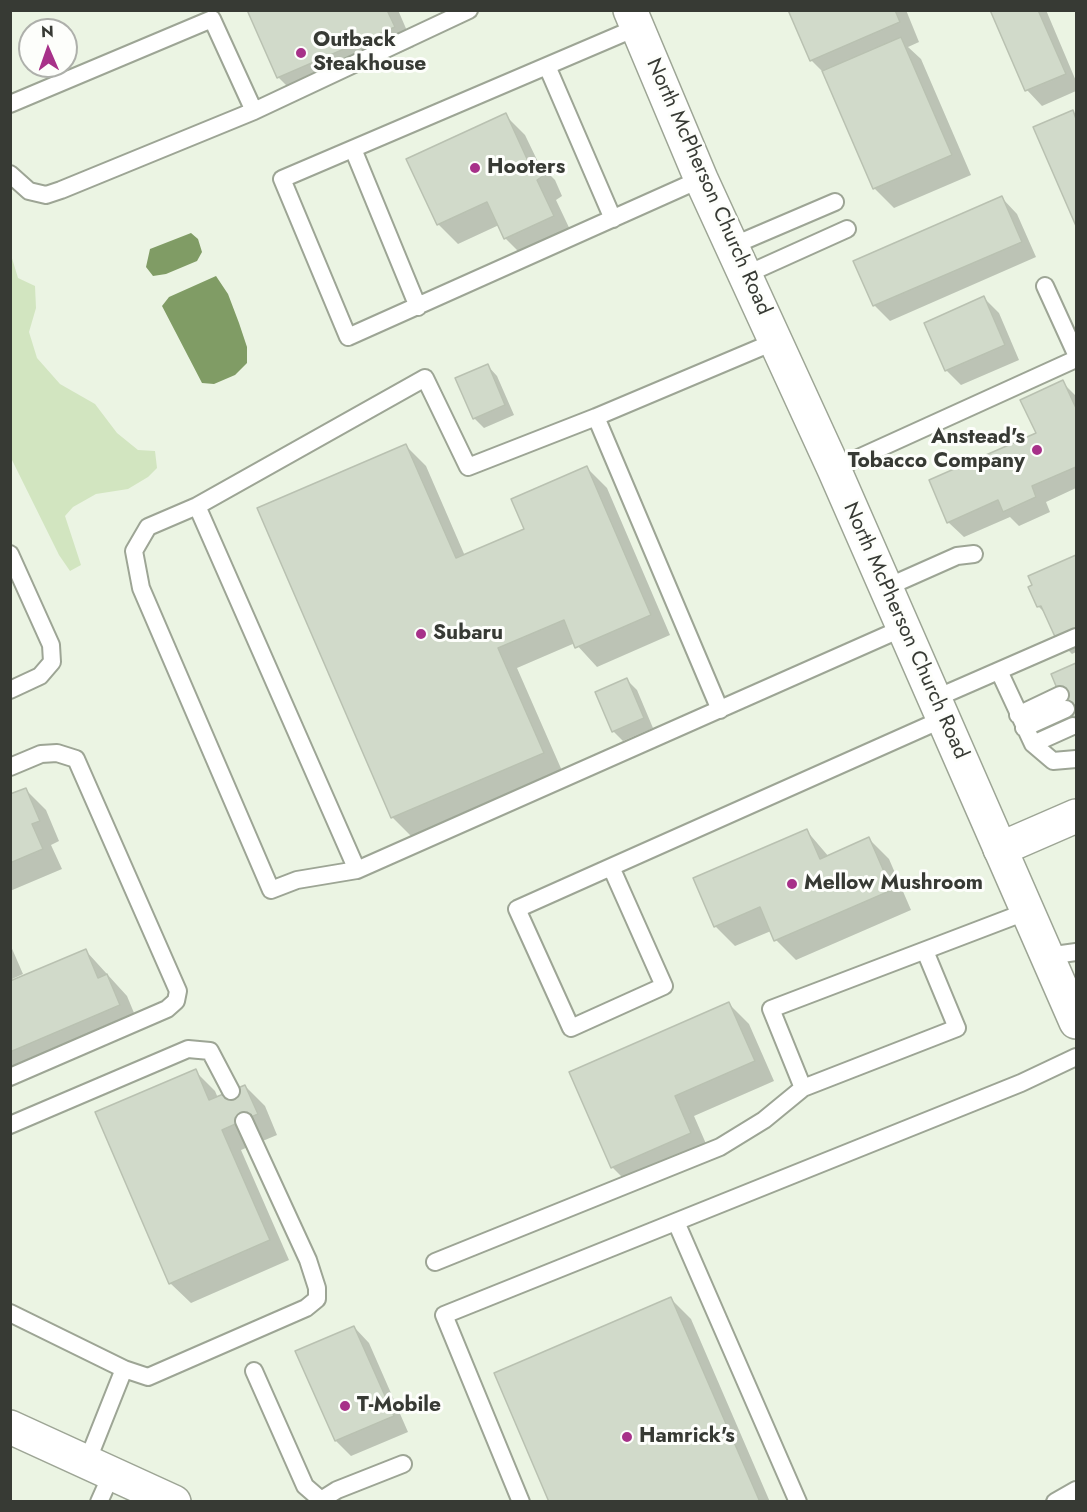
<!DOCTYPE html>
<html>
<head>
<meta charset="utf-8">
<style>
	body { margin:0 }
	#map { position:relative; width:1087px; height:1512px; overflow:hidden; background:#ebf4e3; font-family:Jost,sans-serif }
	canvas { display:block }
	.frame { position:absolute; inset:0; border:12px solid #373a34; pointer-events:none }
	.north { position:absolute; left:18px; top:18px; width:60px; height:60px; box-sizing:border-box; background:#fdfefb; border:2px solid #aeb0ab; border-radius:50%; rotate:358deg; font-size:16px; font-weight:700; line-height:24px; text-align:center; color:#373a34 }
	.north::after { content:''; display:block; margin:auto; width:21px; height:27px; background:#a73189; clip-path:polygon(50% 0,100% 100%,50% 72%,0 100%) }
</style>
</head>
<body>
<div id="map">
<canvas width="1087" height="1512"></canvas>
<div class="frame"></div>
<div class="north">N</div>
</div>
<script>
const ctx = document.querySelector('canvas').getContext('2d');
ctx.lineJoin = 'round';
function fillPath(path, color) { ctx.fillStyle = color; ctx.fill(path, 'evenodd'); }
const poly = rows => new Path2D(rows.map(r => 'M' + r).join(''));
function trace(path, color, width, dash) { ctx.strokeStyle = color; ctx.lineWidth = width; ctx.lineCap = dash ? 'butt' : 'round'; ctx.setLineDash(dash || []); ctx.stroke(path); }
function write(font, color, halo, rows, align = 'center') {
  ctx.font = font + ' Jost,sans-serif'; ctx.lineWidth = 6; ctx.setLineDash([]); ctx.textBaseline = 'middle'; ctx.strokeStyle = halo; ctx.fillStyle = color; for (const [text, x, y, turn = 0] of rows) {
    ctx.save(); ctx.translate(x, y); ctx.rotate((+turn || 0) * Math.PI / 180); ctx.textAlign = isNaN(turn) ? turn : align; if (halo) ctx.strokeText(text, 0, 0); ctx.fillText(text, 0, 0); ctx.restore();
  }
}
fillPath(poly([
	[11,255,18,278,35,286,36,308,29,332,37,358,60,384,95,404,117,433,138,450,155,451,157,468,148,477,128,489,96,494,73,507,65,516,81,565,70,571,59,555,11,458]
]), '#d2e5c0');
fillPath(poly([
	[191,233,198,239,202,252,197,261,166,274,153,276,146,267,150,249],
	[216,276,228,294,239,323,247,347,247,363,235,375,214,384,202,383,162,306,169,297]
]), '#809c65');
fillPath(poly([
	[249,10,398,10,414,47,298,97,278,77],
	[789,10,906,10,919,42,908,47,921,59,971,175,894,208,874,188,825,74,811,60],
	[992,10,1046,10,1076,81,1076,91,1042,106,1027,90],
	[1072,111,1076,116,1076,224,1035,128],
	[505,115,525,135,539,164,555,180,562,196,556,200,573,236,525,258,505,238,499,225,458,244,438,224],
	[1002,198,1017,214,1036,257,890,321,874,305],
	[984,298,999,313,1019,360,961,385,946,370],
	[487,365,497,376,514,415,484,428,474,418],
	[1062,382,1076,396,1076,488,1046,502,1050,512,1019,526,1010,517,964,537,948,522,1038,434],
	[406,446,426,466,465,556,525,530,587,468,607,488,670,635,597,667,575,643,517,668,563,773,412,837,392,817],
	[1076,557,1076,652,1072,654,1057,639,1046,614,1039,607,1030,577],
	[1076,665,1076,730,1053,675],
	[627,680,637,690,653,728,623,741,613,731],
	[26,790,46,810,59,841,51,845,62,869,10,891,10,796],
	[806,830,829,857,869,839,889,859,911,910,796,960,776,940,771,931,735,946,715,926],
	[10,944,23,974,10,980],
	[86,951,127,996,139,1025,10,1081,10,983],
	[729,1004,749,1024,774,1081,694,1116,710,1153,632,1187,612,1167],
	[195,1071,215,1091,218,1098,245,1086,265,1106,277,1135,241,1150,289,1260,191,1303,170,1283],
	[671,1299,691,1319,770,1502,551,1502],
	[354,1327,369,1343,408,1432,351,1456,336,1441,297,1352]
]), '#0003');
const building = poly([
	[247,10,387,10,395,27,277,78,247,10],
	[788,10,895,10,900,22,810,61,788,10],
	[990,10,1038,10,1066,74,1025,91,990,10],
	[901,37,952,155,873,189,822,71,901,37],
	[1073,110,1076,119,1076,226,1033,127,1073,110],
	[506,113,528,161,535,158,543,176,537,180,554,216,504,239,487,202,437,225,406,159,506,113],
	[1002,196,1022,242,873,306,853,261,1002,196],
	[984,296,1005,345,945,371,924,323,984,296],
	[488,364,505,405,473,419,455,378,488,364],
	[1063,380,1076,408,1076,467,1032,486,1036,497,1003,512,998,500,947,523,929,480,1036,433,1020,400,1063,380],
	[406,444,456,558,524,529,511,499,587,466,651,615,575,648,564,620,498,648,544,753,391,818,257,508,406,444],
	[1076,555,1076,631,1056,639,1041,606,1037,607,1028,587,1032,585,1028,576,1076,555],
	[1076,663,1076,734,1051,674,1076,663],
	[627,678,644,718,612,732,595,692,627,678],
	[26,788,40,821,32,824,43,849,10,863,10,794,26,788],
	[807,829,820,859,869,837,892,890,774,941,760,907,714,927,693,878,807,829],
	[86,949,98,978,107,974,120,1005,10,1052,10,981,86,949],
	[729,1002,755,1061,675,1096,691,1133,611,1168,569,1072,729,1002],
	[196,1069,209,1100,245,1085,258,1114,222,1130,270,1240,169,1284,95,1112,196,1069],
	[671,1297,760,1502,549,1502,494,1373,671,1297],
	[354,1326,394,1416,335,1441,295,1351,354,1326]
]);
fillPath(building, '#d1daca');
trace(building, '#b9c1b1', 1.5);
const lane = poly([
	[638,27,282,179,348,337,701,179],
	[547,66,613,219],
	[10,104,212,19,254,111],
	[353,149,418,307],
	[10,174,29,191,46,195,61,190,254,111,469,10],
	[732,246,835,202],
	[745,275,847,229],
	[1045,286,1076,354],
	[776,341,596,417,468,467,425,378,197,506,148,527,134,551,141,588,271,890,297,880,357,870,903,628],
	[596,417,720,710],
	[834,469,1076,359],
	[197,506,357,870],
	[10,554,51,645,52,662,40,676,10,690],
	[885,588,957,556,974,554],
	[999,671,1033,744,1053,761,1076,759],
	[934,699,1076,637],
	[1018,715,1060,695],
	[1024,728,1066,709],
	[1033,744,1073,726],
	[10,767,41,754,57,753,76,759,178,991,176,1001,167,1009,10,1077],
	[611,867,664,986,571,1028,517,909,611,867,943,719],
	[1047,956,1076,952],
	[803,1088,957,1028,925,951],
	[10,1125,188,1049,210,1051,231,1091],
	[676,1222,798,1502],
	[435,1262,720,1147,764,1120,803,1088,771,1009,1028,911],
	[10,1313,124,1369],
	[254,1371,305,1486,320,1499],
	[87,1462,124,1369,148,1377,306,1308,317,1299,317,1288,308,1260,244,1121],
	[99,1502,112,1473],
	[318,1502,337,1490,403,1464],
	[521,1502,444,1315,1021,1083,1076,1057],
	[1055,1502,1076,1490]
]);
const street = poly([
	[1000,849,1076,816]
]);
const secondary = poly([
	[630,10,701,179,834,469,1076,1022],
	[10,1427,174,1502]
]);
trace(lane, '#9da595', 20);
trace(street, '#9da595', 36);
trace(secondary, '#9da595', 36);
trace(lane, '#fff', 16);
trace(street, '#fff', 33);
trace(secondary, '#fff', 33);
for (const [x, y, r, color] of [
	[301,53,6,"#a73189"],
	[475,168,6,"#a73189"],
	[1037,450,6,"#a73189"],
	[421,634,6,"#a73189"],
	[792,884,6,"#a73189"],
	[345,1406,6,"#a73189"],
	[627,1437,6,"#a73189"]
]) { const dot = new Path2D(); dot.arc(x, y, r, 0, 2 * Math.PI); ctx.fillStyle = color; ctx.fill(dot); trace(dot, '#fdfefb', 2); }
write('bold 21px', '#373a34', '#fdfefb', [
	["Outback",313,41],
	["Steakhouse",313,65],
	["Hooters",487,168],
	["Anstead's",1025,438,"right"],
	["Tobacco Company",1025,462,"right"],
	["Subaru",433,634],
	["Mellow Mushroom",804,884],
	["T-Mobile",357,1406],
	["Hamrick's",639,1437]
], 'left');
write('21px', '#373a34', '#fdfefb', [
	["North McPherson Church Road",708,187,66],
	["North McPherson Church Road",905,631,66]
]);
</script>
</body>
</html>
